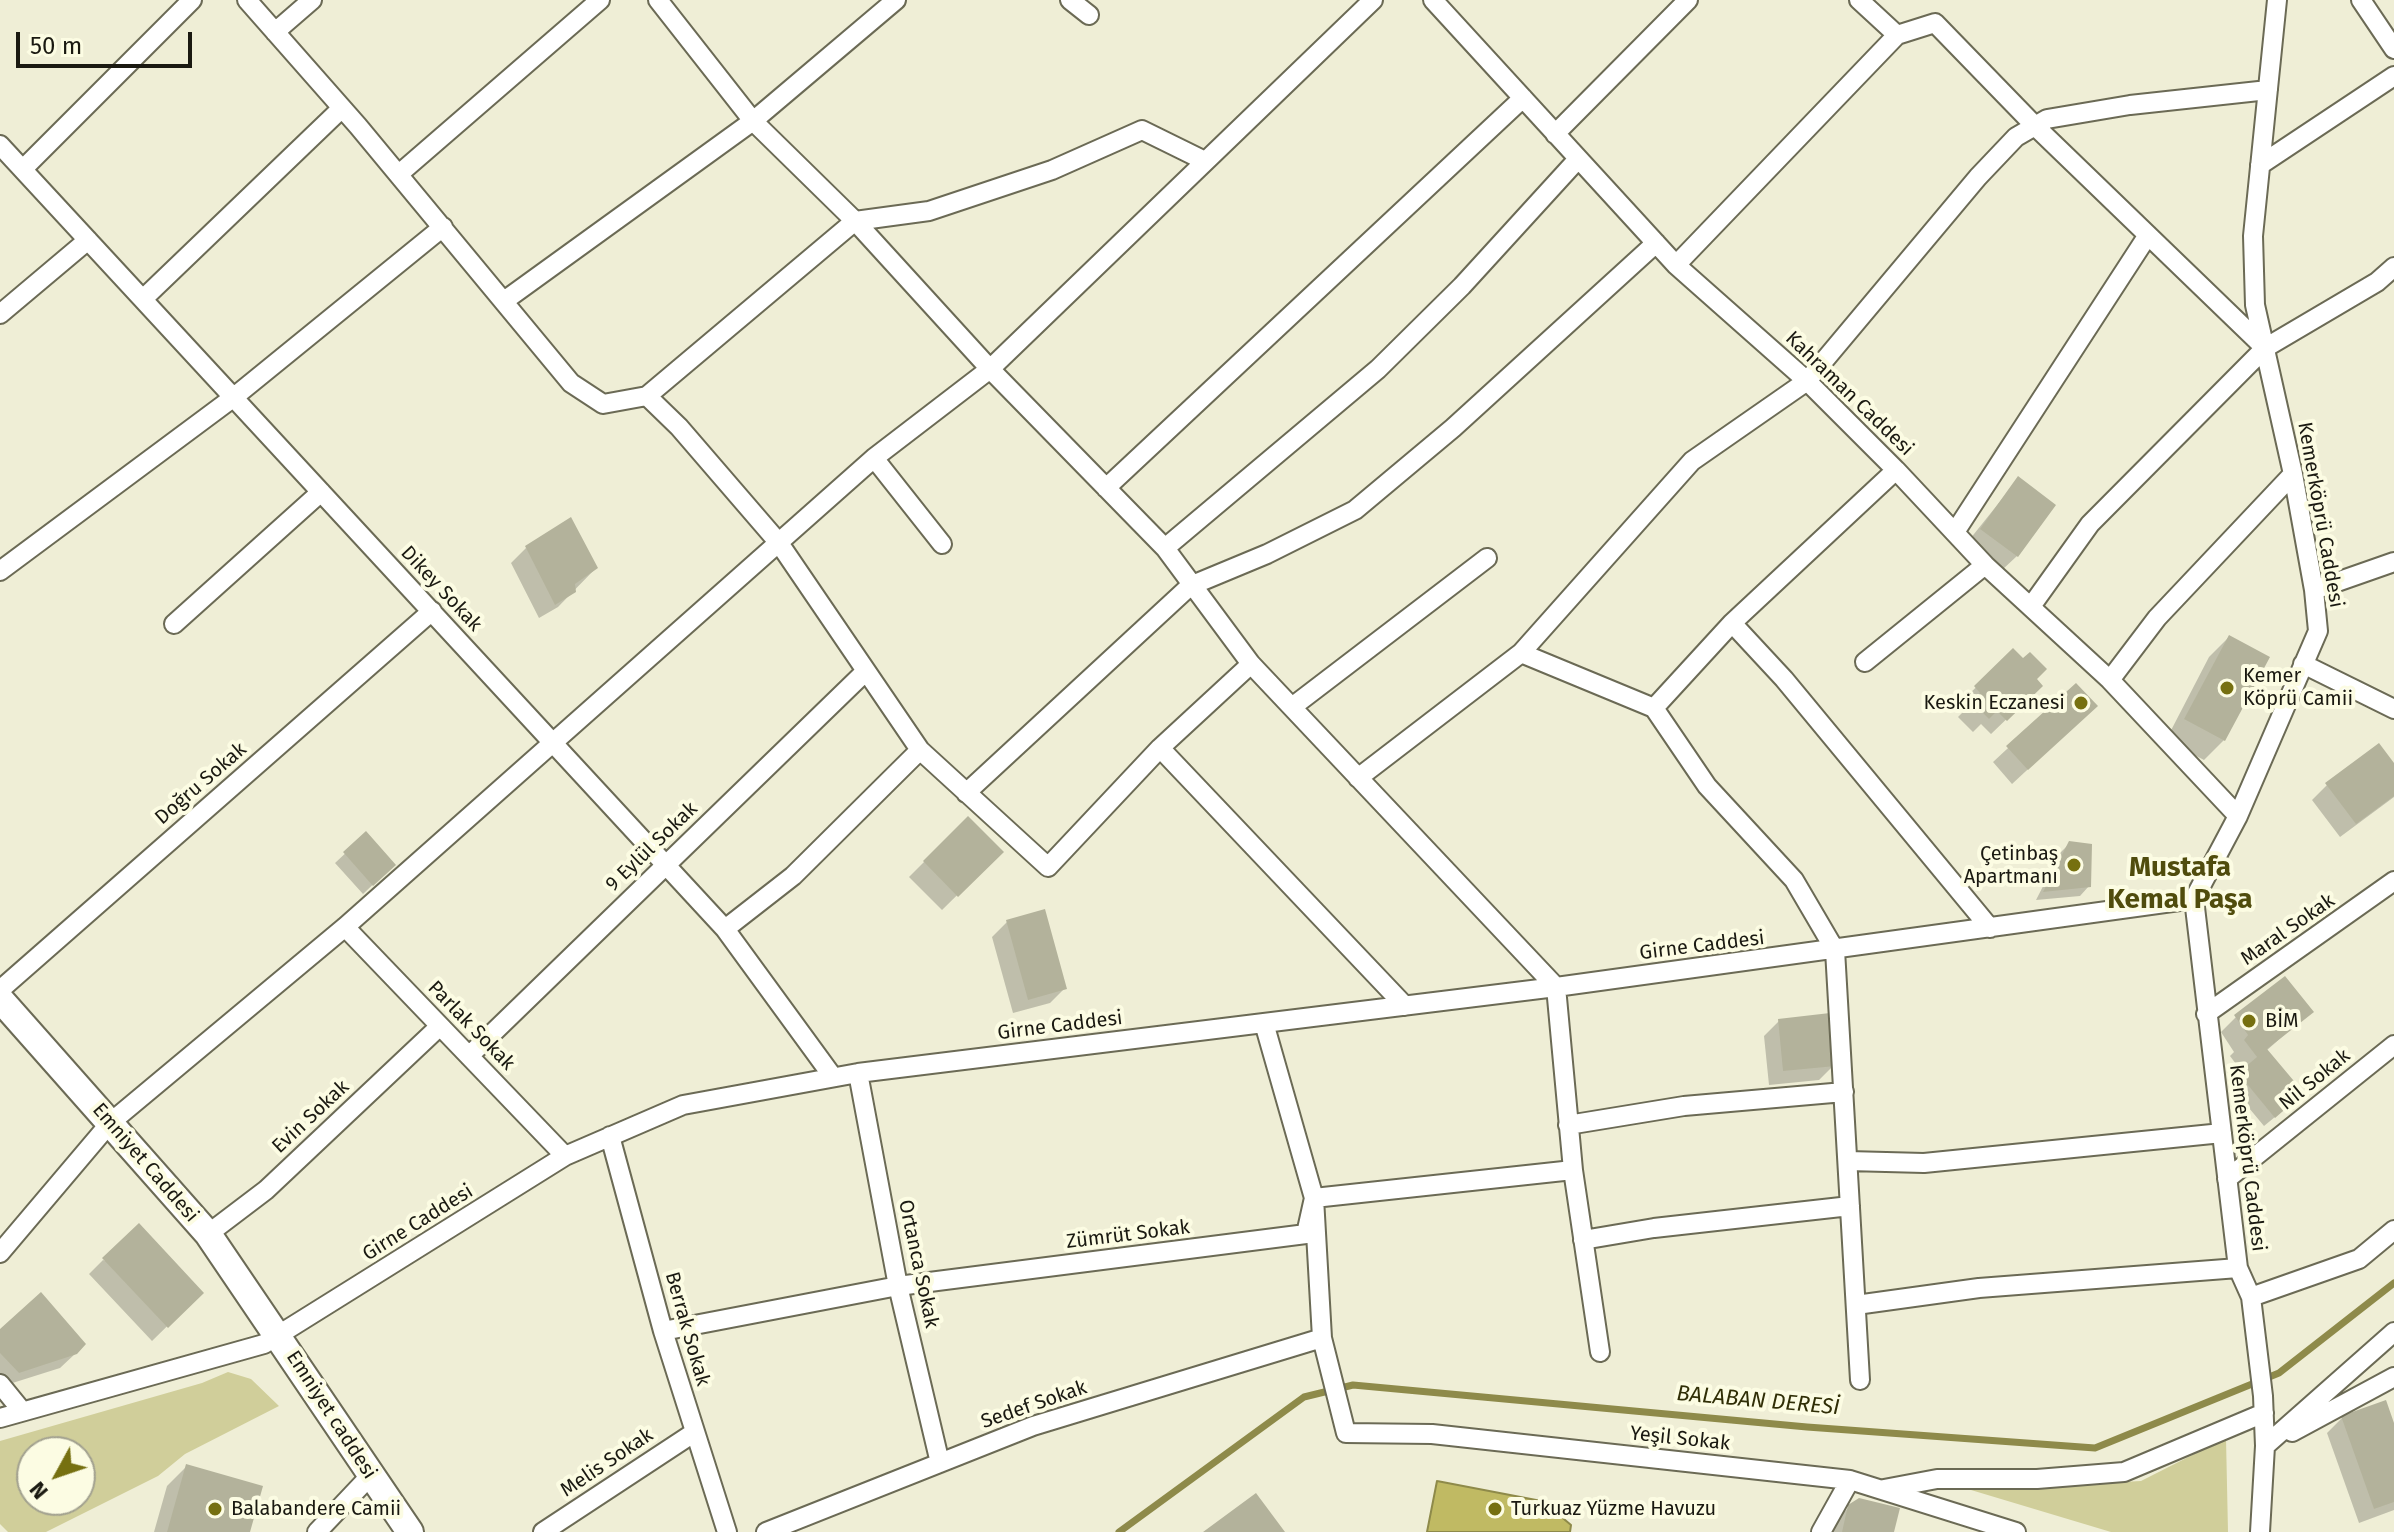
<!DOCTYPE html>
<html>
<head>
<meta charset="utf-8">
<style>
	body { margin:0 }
	#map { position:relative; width:2394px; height:1532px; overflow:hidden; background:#efeed6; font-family:"Fira Sans",sans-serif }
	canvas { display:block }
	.north { position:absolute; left:16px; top:1436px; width:80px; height:80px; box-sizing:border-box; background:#fcfce3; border:2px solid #a2a18f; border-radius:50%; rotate:230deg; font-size:22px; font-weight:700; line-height:32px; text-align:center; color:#1a1911 }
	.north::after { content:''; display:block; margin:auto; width:28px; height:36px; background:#767010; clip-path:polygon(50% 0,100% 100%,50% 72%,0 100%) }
	.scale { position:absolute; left:16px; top:32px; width:176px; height:36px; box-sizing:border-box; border:4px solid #1a1911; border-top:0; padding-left:10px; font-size:24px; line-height:28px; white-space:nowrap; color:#1a1911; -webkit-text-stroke:6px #fcfce3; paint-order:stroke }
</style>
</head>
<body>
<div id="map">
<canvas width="2394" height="1532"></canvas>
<div class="north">N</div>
<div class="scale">50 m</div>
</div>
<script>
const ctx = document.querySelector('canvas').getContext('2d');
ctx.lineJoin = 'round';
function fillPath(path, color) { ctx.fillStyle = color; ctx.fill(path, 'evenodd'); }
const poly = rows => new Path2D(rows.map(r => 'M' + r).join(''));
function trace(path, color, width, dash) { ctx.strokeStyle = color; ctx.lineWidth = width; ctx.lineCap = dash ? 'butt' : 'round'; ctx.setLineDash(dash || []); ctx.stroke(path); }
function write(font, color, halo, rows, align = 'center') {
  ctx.font = font + ' "Fira Sans",sans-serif'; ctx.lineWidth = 8; ctx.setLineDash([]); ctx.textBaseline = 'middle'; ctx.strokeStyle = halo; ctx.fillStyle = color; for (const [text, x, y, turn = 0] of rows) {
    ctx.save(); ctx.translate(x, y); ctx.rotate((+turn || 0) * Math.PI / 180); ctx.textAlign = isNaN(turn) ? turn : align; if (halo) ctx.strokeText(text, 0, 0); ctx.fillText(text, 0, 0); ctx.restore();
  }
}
fillPath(poly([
	[228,1372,251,1379,279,1406,185,1454,158,1476,46,1532,8,1532,0,1524,0,1441,202,1383],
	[80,1452,80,1500,32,1500,32,1452],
	[2226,1438,2228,1532,2111,1532,1971,1490,2141,1481]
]), '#d0ce9a');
const water = poly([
	[1437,1481,1557,1504,1558,1514,1571,1525,1570,1532,1427,1532,1437,1481]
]);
fillPath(water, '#c0ba63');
trace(water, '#8e8a4a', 2);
fillPath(poly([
	[2018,479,2017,556,2002,570,1966,544],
	[526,548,596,568,558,607,539,618,511,563],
	[2229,637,2224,740,2204,760,2166,740,2209,657],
	[2013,651,2041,686,1991,734,1981,724,1973,732,1958,717,1966,709,1960,703],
	[2076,685,2080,721,2012,784,1993,762],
	[2394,766,2394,797,2340,837,2312,800,2327,785],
	[968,818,1001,852,942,910,909,877],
	[366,834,384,874,363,894,335,863],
	[2070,843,2089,886,2080,896,2036,900,2060,853],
	[1007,922,1065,988,1050,1003,1013,1013,992,937],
	[2311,1011,2266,1051,2292,1103,2264,1126,2229,1084,2242,1072,2230,1056,2234,1052,2221,1032,2236,1017],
	[1779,1021,1834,1065,1819,1080,1769,1085,1764,1036],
	[103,1260,201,1293,152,1341,89,1274],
	[0,1331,76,1353,60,1368,3,1386,0,1383],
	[2342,1418,2394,1428,2394,1510,2359,1523,2327,1433],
	[187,1466,248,1532,154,1532,167,1486],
	[1849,1507,1892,1532,1832,1532,1834,1522]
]), '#0003');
trace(poly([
	[1119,1532,1304,1397,1353,1385,1807,1427,2095,1448,2279,1373,2394,1283]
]), '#8e8a4a', 7);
fillPath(poly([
	[2018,476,2056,505,2018,557,1980,529],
	[571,517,598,568,575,584,576,592,555,605,525,546],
	[2229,635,2270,657,2225,741,2184,719],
	[2013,648,2023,658,2030,652,2047,669,2037,679,2043,686,2007,721,1997,711,1989,719,1971,701,1980,693,1974,686],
	[2076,683,2098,706,2028,770,2006,746],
	[2379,743,2394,763,2394,796,2356,824,2325,783],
	[968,816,1004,852,958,897,923,861],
	[366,831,396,865,373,886,343,852],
	[2069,841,2092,844,2091,887,2043,892],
	[1045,909,1067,989,1028,1000,1006,920],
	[2285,976,2314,1012,2267,1049,2304,1093,2275,1118,2238,1073,2257,1057,2244,1040,2248,1035,2234,1015],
	[1830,1013,1836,1066,1783,1071,1778,1019],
	[139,1223,204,1293,168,1328,102,1258],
	[41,1292,86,1344,77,1354,19,1373,0,1353,0,1329],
	[2386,1400,2394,1423,2394,1502,2374,1509,2341,1416],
	[186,1464,263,1486,250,1532,167,1532],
	[1256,1493,1285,1532,1203,1532],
	[1859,1498,1900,1508,1894,1532,1842,1532,1848,1505]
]), '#b3b29b');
const street = poly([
	[247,0,358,126,571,383,603,404,647,396,679,427,779,543,920,750,1048,867,1160,748,1251,664],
	[658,0,753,121,855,221,990,369,1165,548,1251,664,1556,987,1573,1170,1600,1352],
	[1070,0,1089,15],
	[1433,0,1676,265,1807,381,1896,470,1985,565,2110,680,2238,816],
	[1859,0,1897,35,1935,23,2035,126,2265,348],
	[2361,0,2394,49],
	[275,32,312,0],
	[1555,134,1688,0],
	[0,145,725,929,833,1077],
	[2260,165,2394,76],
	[23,169,192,0],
	[399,174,600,0],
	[1676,265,1897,35],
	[143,299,342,108],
	[504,301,753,121,896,0],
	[0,314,88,240],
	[647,396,855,221,929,211,1052,170,1142,130,1205,161],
	[874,458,942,544],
	[1106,488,1523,98],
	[1955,532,2148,235],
	[1165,548,1378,369,1462,286,1578,159],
	[0,571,234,397,443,227],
	[2314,590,2394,562],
	[2032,605,2090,524,2265,348,2377,282,2394,267],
	[1732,623,1784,679,1990,928],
	[174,624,321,492],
	[1521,653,1654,708,1707,786,1794,880,1835,950,1860,1380],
	[1865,662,1985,565],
	[2303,664,2394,709],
	[2110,680,2157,618,2293,474],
	[1292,707,1487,558],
	[1654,708,1732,623,1896,470],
	[1160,748,1405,1006],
	[1358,778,1521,653,1692,461,1807,381,1978,177,2016,137,2047,119,2130,105,2268,90],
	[966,793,1190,586,1267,554,1355,510,1453,428,1656,243],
	[345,927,565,1156],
	[725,929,793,876,920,750],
	[0,990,432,611],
	[2206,1014,2394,881],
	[1264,1023,1314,1198,1322,1338,1346,1433,1432,1434,1850,1480,2016,1532],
	[469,1056,866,671],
	[858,1073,898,1286,940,1463],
	[1568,1125,1684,1106,1844,1092],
	[610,1136,663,1331,727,1532],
	[1848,1161,1924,1163,2222,1133],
	[2227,1179,2394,1045],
	[208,1234,266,1190,440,1026],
	[1583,1240,1654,1228,1850,1206],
	[0,1253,110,1123,345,927,874,458,990,369,1373,0],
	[2251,1297,2359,1259,2394,1230],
	[1856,1305,1979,1288,2238,1268],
	[663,1331,898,1286,1306,1234,1314,1198,1573,1170],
	[0,1384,22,1411],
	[0,1418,264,1344,565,1156,683,1105,858,1073,1556,987,2194,899],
	[2292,1432,2394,1377],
	[2265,1446,2394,1332],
	[1884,1489,1937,1479,2037,1479,2124,1472,2264,1413],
	[317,1532,369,1477],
	[543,1532,695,1432],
	[766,1532,1033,1426,1322,1338],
	[1821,1532,1850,1480],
	[2260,1532,2265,1446,2263,1396,2251,1297,2238,1268,2194,899,2238,816,2318,631,2314,590,2293,474,2255,305,2253,236,2277,0]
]);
const secondary = poly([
	[0,999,208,1234,410,1532]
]);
trace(street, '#6b6a55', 22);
trace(secondary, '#6b6a55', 30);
trace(street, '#fff', 18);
trace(secondary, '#fff', 26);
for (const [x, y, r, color] of [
	[2227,688,8,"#767010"],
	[2081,703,8,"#767010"],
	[2074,865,8,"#767010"],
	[2249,1021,8,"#767010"],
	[215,1509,8,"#767010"],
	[1495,1509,8,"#767010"]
]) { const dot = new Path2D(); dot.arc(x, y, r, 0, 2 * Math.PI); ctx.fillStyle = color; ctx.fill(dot); trace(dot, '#fcfce3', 3); }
write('20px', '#1a1911', '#fcfce3', [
	["Kahraman Caddesi",1849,394,44],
	["Kemerköprü Caddesi",2320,515,80],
	["Dikey Sokak",441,589,47],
	["Doğru Sokak",201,784,-41],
	["9 Eylül Sokak",652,847,-44],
	["Maral Sokak",2288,930,-35],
	["Girne Caddesi",1702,946,-7],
	["Parlak Sokak",471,1026,46],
	["Girne Caddesi",1060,1026,-7],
	["Nil Sokak",2315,1080,-39],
	["Evin Sokak",311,1117,-43],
	["Kemerköprü Caddesi",2247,1158,83],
	["Emniyet Caddesi",145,1163,49],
	["Girne Caddesi",418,1223,-32],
	["Zümrüt Sokak",1128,1235,-7],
	["Ortanca Sokak",918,1264,78],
	["Berrak Sokak",687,1329,74],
	["Sedef Sokak",1034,1405,-19],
	["Emniyet caddesi",331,1415,57],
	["Yeşil Sokak",1680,1439,6],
	["Melis Sokak",607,1463,-34]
]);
write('20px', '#1a1911', '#fcfce3', [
	["Kemer",2243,676],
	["Köprü Camii",2243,699],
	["Keskin Eczanesi",2065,703,"right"],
	["Çetinbaş",2058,854,"right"],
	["Apartmanı",2058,877,"right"],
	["BİM",2265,1021],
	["Balabandere Camii",231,1509],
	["Turkuaz Yüzme Havuzu",1511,1509]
], 'left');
write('italic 22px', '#302e06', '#fcfce3', [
	["BALABAN DERESİ",1758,1401,5]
]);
write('bold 28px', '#504c0d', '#fcfce3', [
	["Mustafa",2180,868],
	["Kemal Paşa",2180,900]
]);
</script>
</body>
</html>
